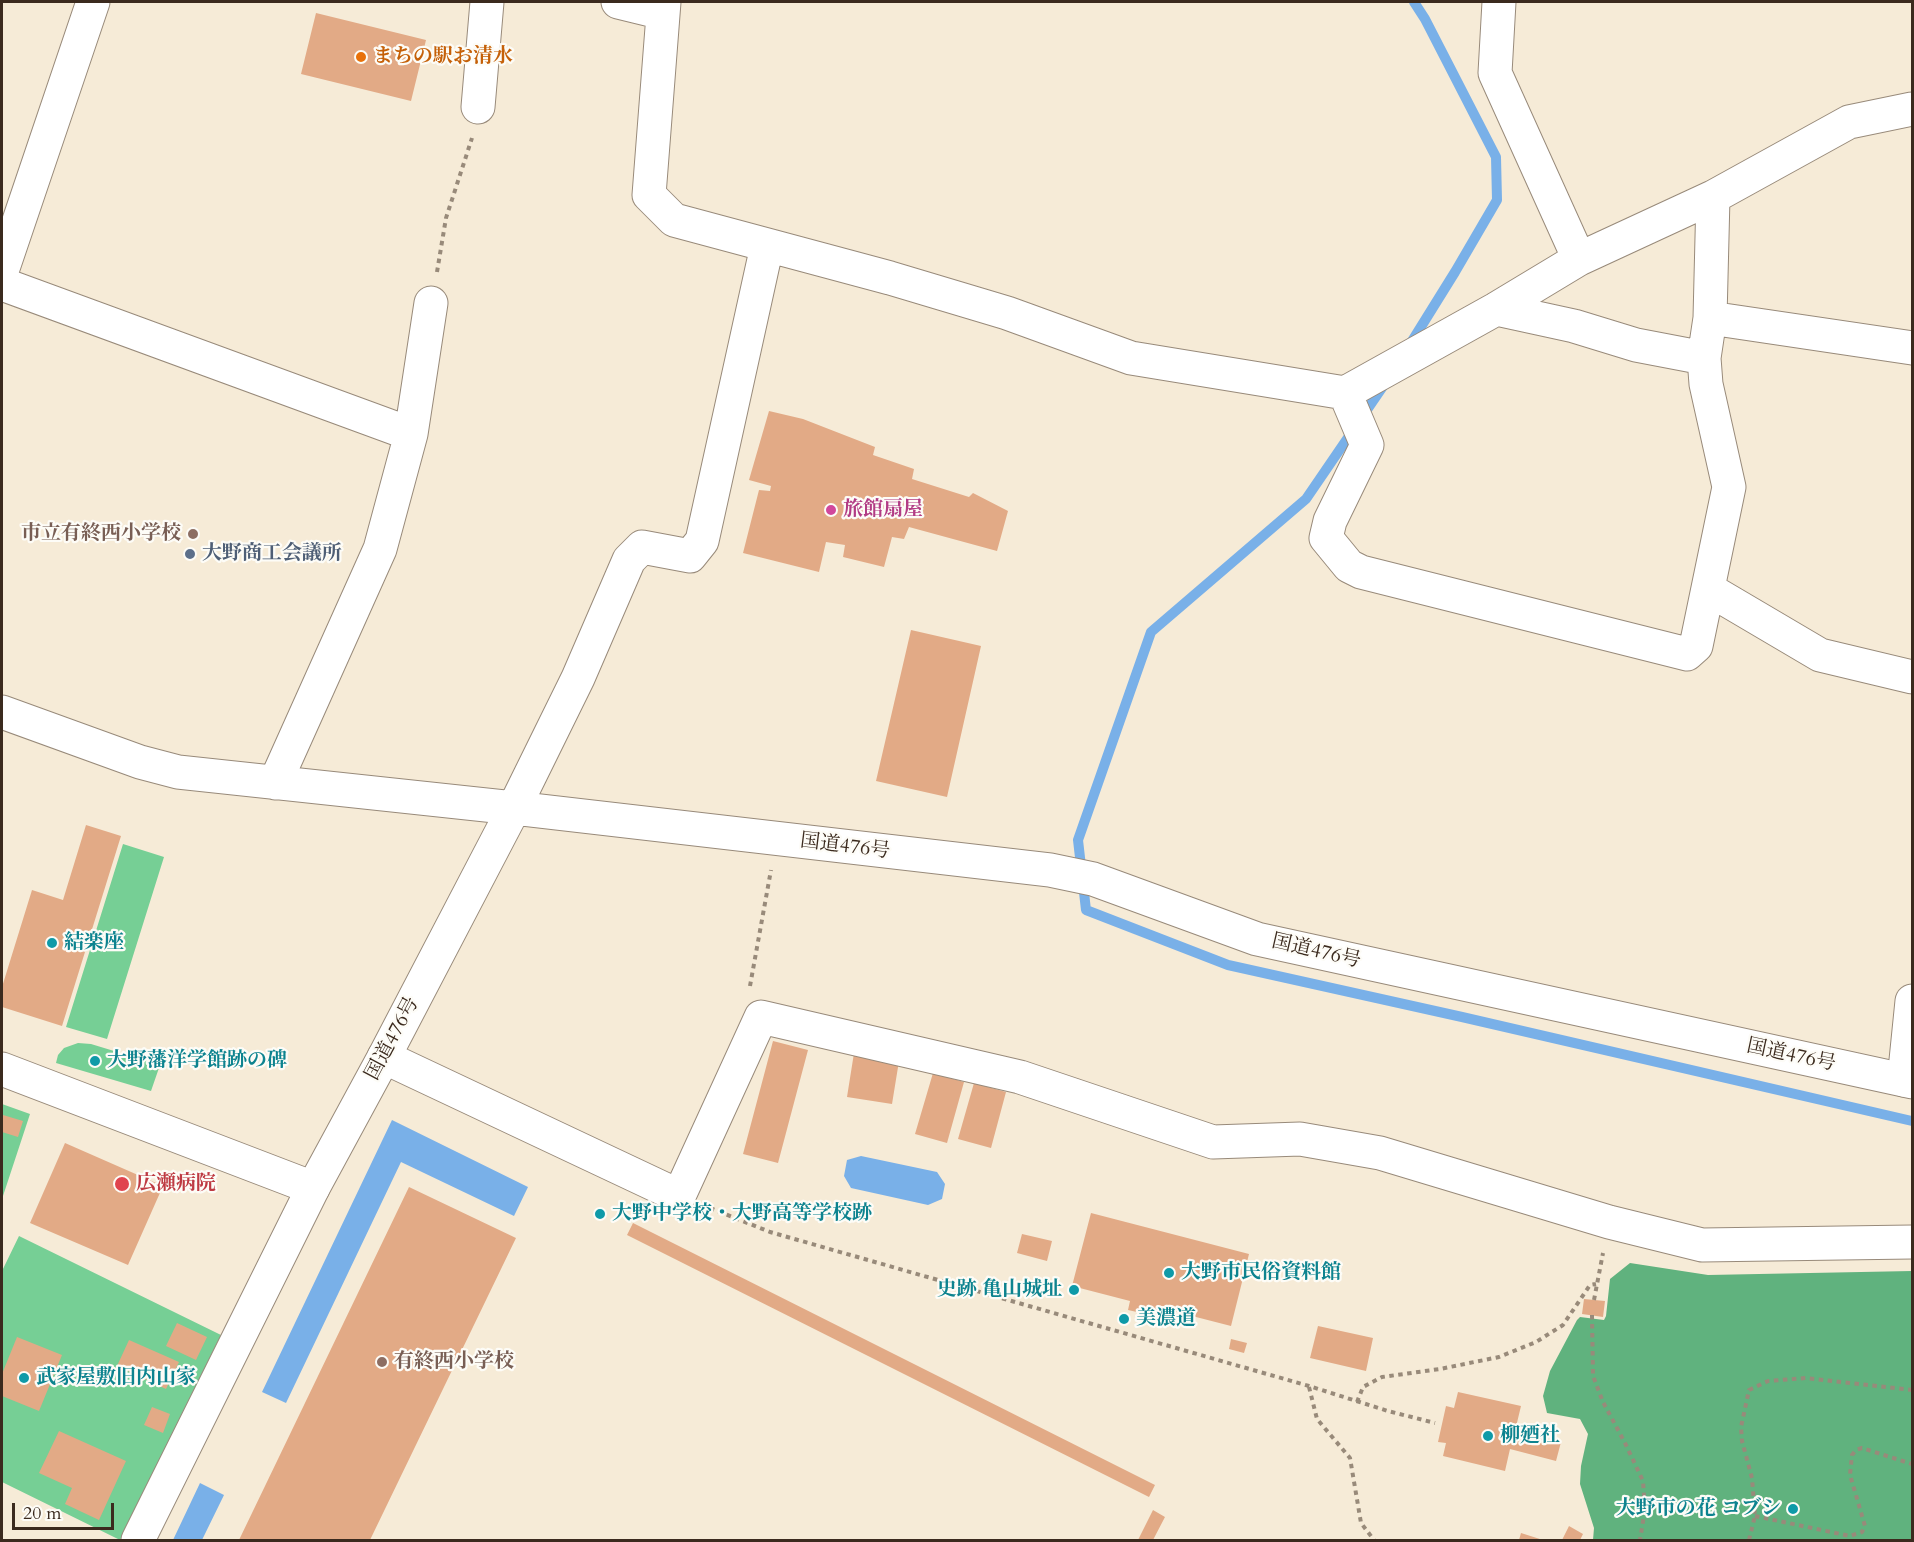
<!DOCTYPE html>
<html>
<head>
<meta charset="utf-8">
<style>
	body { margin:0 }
	#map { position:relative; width:1914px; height:1542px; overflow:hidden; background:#f6ebd7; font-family:Cardo,serif }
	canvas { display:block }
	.frame { position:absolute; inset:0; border:3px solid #3b2a1e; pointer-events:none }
	.scale { position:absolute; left:12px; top:1503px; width:102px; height:27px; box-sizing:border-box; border:3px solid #3b2a1e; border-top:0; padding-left:8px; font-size:18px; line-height:21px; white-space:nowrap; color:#3b2a1e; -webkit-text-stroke:4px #fdfcf7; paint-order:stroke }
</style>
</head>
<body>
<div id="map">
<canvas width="1914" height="1542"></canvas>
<div class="frame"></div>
<div class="scale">20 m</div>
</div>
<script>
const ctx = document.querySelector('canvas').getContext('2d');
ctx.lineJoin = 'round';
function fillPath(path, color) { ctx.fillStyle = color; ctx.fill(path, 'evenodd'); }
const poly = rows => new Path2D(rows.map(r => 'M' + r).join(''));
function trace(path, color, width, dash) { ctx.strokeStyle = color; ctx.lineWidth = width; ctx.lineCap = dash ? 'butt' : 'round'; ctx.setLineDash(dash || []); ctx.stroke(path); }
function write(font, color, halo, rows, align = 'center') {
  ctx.font = font + ' Cardo,"Noto Serif JP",serif'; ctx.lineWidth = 4.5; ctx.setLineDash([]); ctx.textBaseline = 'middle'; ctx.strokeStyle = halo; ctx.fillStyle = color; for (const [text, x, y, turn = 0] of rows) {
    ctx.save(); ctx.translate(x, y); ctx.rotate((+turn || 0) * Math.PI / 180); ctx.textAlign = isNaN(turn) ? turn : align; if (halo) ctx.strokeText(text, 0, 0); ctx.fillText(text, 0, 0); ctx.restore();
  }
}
fillPath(poly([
	[123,844,164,857,107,1039,66,1027],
	[78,1043,91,1044,160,1065,151,1091,56,1063,58,1055,64,1048],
	[2,1104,30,1114,2,1199],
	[19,1236,221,1335,120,1540,2,1482,2,1271]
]), '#76cf95');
fillPath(poly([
	[1630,1263,1708,1275,1912,1271,1912,1540,1593,1540,1594,1528,1580,1484,1581,1466,1588,1434,1580,1419,1547,1413,1543,1396,1550,1371,1577,1320,1580,1317,1604,1320,1606,1316,1610,1279]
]), '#60b27e');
fillPath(poly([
	[392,1120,528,1187,514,1216,401,1162,286,1403,262,1392],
	[861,1156,937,1172,945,1184,942,1199,928,1205,851,1188,844,1176,847,1160],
	[200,1483,224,1495,202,1540,173,1540]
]), '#79b0e8');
trace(poly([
	[1409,346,1455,272,1497,200,1496,157,1425,19,1414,2],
	[1386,382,1306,499,1151,632,1078,840,1086,910,1228,965,1462,1017,1912,1121]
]), '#79b0e8', 10);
fillPath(poly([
	[316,13,426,40,411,101,301,74],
	[769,411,803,419,875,447,873,455,914,469,912,479,969,497,973,493,1008,511,997,551,909,527,904,539,892,537,884,567,843,557,845,545,826,542,819,572,743,553,759,490,770,491,771,486,749,480],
	[911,630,981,646,947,797,876,781],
	[86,825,121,836,62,1026,2,1007,2,987,32,890,63,900],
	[773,1041,808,1050,778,1163,743,1154],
	[854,1053,899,1061,892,1104,847,1097],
	[933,1073,964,1082,947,1143,915,1134],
	[974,1083,1006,1092,991,1148,958,1139],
	[3,1115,23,1121,18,1137,2,1132],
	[65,1143,163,1186,128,1265,30,1223],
	[409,1187,516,1238,370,1540,239,1540],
	[1091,1213,1249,1254,1231,1326,1161,1308,1159,1317,1128,1310,1130,1301,1072,1286],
	[633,1223,1155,1485,1149,1497,627,1235],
	[1022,1234,1052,1241,1047,1261,1017,1253],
	[1584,1299,1605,1301,1603,1317,1582,1314],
	[177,1323,207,1337,196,1360,166,1346],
	[1318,1326,1373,1338,1366,1371,1310,1358],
	[17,1337,62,1355,39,1411,2,1396,2,1374],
	[1231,1339,1247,1343,1244,1353,1229,1349],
	[129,1340,179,1362,166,1389,117,1366],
	[1458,1392,1521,1406,1515,1431,1561,1442,1556,1461,1510,1449,1505,1471,1443,1456,1446,1443,1438,1442,1446,1406,1454,1408],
	[152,1407,170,1414,163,1433,144,1425],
	[59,1431,126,1461,99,1520,65,1504,72,1488,39,1473],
	[1153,1510,1165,1517,1153,1540,1138,1540],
	[1569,1526,1583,1534,1580,1540,1562,1540],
	[1521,1533,1543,1540,1519,1540]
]), '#e2aa86');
const minor = poly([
	[618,2,663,13],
	[664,2,649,195,674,220,890,278,1007,313,1131,358,1345,393,1496,309,1579,259,1713,197,1849,122,1912,109],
	[1499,2,1495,73,1579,259],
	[478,107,487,2],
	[1713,197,1710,318,1912,348],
	[2,271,93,2],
	[2,284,411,434,380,549,275,783],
	[1496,309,1574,326,1636,345,1704,358],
	[1345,393,1367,445,1330,521,1326,538,1349,566,1361,572,1687,654,1696,646,1729,487,1706,384,1704,358,1710,318],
	[411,434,431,303],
	[1708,589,1820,655,1912,677],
	[2,712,140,762,178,772,514,808,578,678,629,560,642,547,690,556,702,541,767,246],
	[384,1057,679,1196,761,1017,1020,1077,1213,1142,1300,1139,1380,1153,1609,1222,1702,1245,1912,1242],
	[1904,1080,1912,1001],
	[138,1540,313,1188]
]);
const highway = poly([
	[2,1069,313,1188,384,1057,514,808,1050,870,1093,879,1257,939,1912,1082]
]);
trace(minor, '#988a7a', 35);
trace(highway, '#988a7a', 35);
trace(poly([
	[437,272,446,218,472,138],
	[750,986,771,870],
	[710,1208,770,1232,1309,1386,1388,1411,1435,1423],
	[1594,1300,1603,1253],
	[1592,1315,1593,1376,1603,1402,1625,1443,1643,1481,1645,1509,1640,1540],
	[1309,1387,1317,1419,1350,1458,1361,1523,1374,1540],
	[1357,1402,1363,1387,1382,1377,1440,1369,1499,1357,1536,1342,1563,1325,1590,1285,1596,1284],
	[1755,1516,1850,1536,1862,1532,1865,1526,1850,1475,1852,1455,1856,1450,1862,1448,1912,1464],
	[1749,1540,1755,1516,1752,1478,1742,1441,1741,1427,1749,1390,1768,1381,1806,1378,1912,1390]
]), '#988a7a', 4, [4.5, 4.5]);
trace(minor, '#fff', 33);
trace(highway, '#fff', 33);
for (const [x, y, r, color] of [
	[361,57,6,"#e8710a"],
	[831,510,6,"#d1479c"],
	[193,534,6,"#8d6e63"],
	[190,554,6,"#5c6f8a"],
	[52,943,6,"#0f9aa8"],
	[95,1061,6,"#0f9aa8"],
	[122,1184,8,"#e0444e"],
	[600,1214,6,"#0f9aa8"],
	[1169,1273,6,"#0f9aa8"],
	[1074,1290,6,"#0f9aa8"],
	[1124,1319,6,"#0f9aa8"],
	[382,1362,6,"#8d6e63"],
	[24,1378,6,"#0f9aa8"],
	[1488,1436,6,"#0f9aa8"],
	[1793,1509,6,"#0f9aa8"]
]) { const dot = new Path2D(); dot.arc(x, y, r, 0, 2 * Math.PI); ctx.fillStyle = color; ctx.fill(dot); trace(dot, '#fdfcf7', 2); }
write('bold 20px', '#c56008', '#fdfcf7', [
	["まちの駅お清水",373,57]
], 'left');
write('bold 20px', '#b23c85', '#fdfcf7', [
	["旅館扇屋",843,510]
], 'left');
write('bold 20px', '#785e54', '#fdfcf7', [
	["市立有終西小学校",181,534],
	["有終西小学校",394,1362,"left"]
], 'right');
write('bold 20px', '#4e5e75', '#fdfcf7', [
	["大野商工会議所",202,554]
], 'left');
write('20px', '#3b2a1e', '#fdfcf7', [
	["国道476号",845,847,7],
	["国道476号",1316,952,13],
	["国道476号",393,1039,-62],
	["国道476号",1791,1056,12]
]);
write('bold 20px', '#0d838f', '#fdfcf7', [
	["結楽座",64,943],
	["大野藩洋学館跡の碑",107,1061],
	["大野中学校・大野高等学校跡",612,1214],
	["大野市民俗資料館",1181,1273],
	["史跡 亀山城址",1062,1290,"right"],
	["美濃道",1136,1319],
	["武家屋敷旧内山家",36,1378],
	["柳廼社",1500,1436],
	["大野市の花 コブシ",1781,1509,"right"]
], 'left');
write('bold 20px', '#be3a42', '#fdfcf7', [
	["広瀬病院",136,1184]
], 'left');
</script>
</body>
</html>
